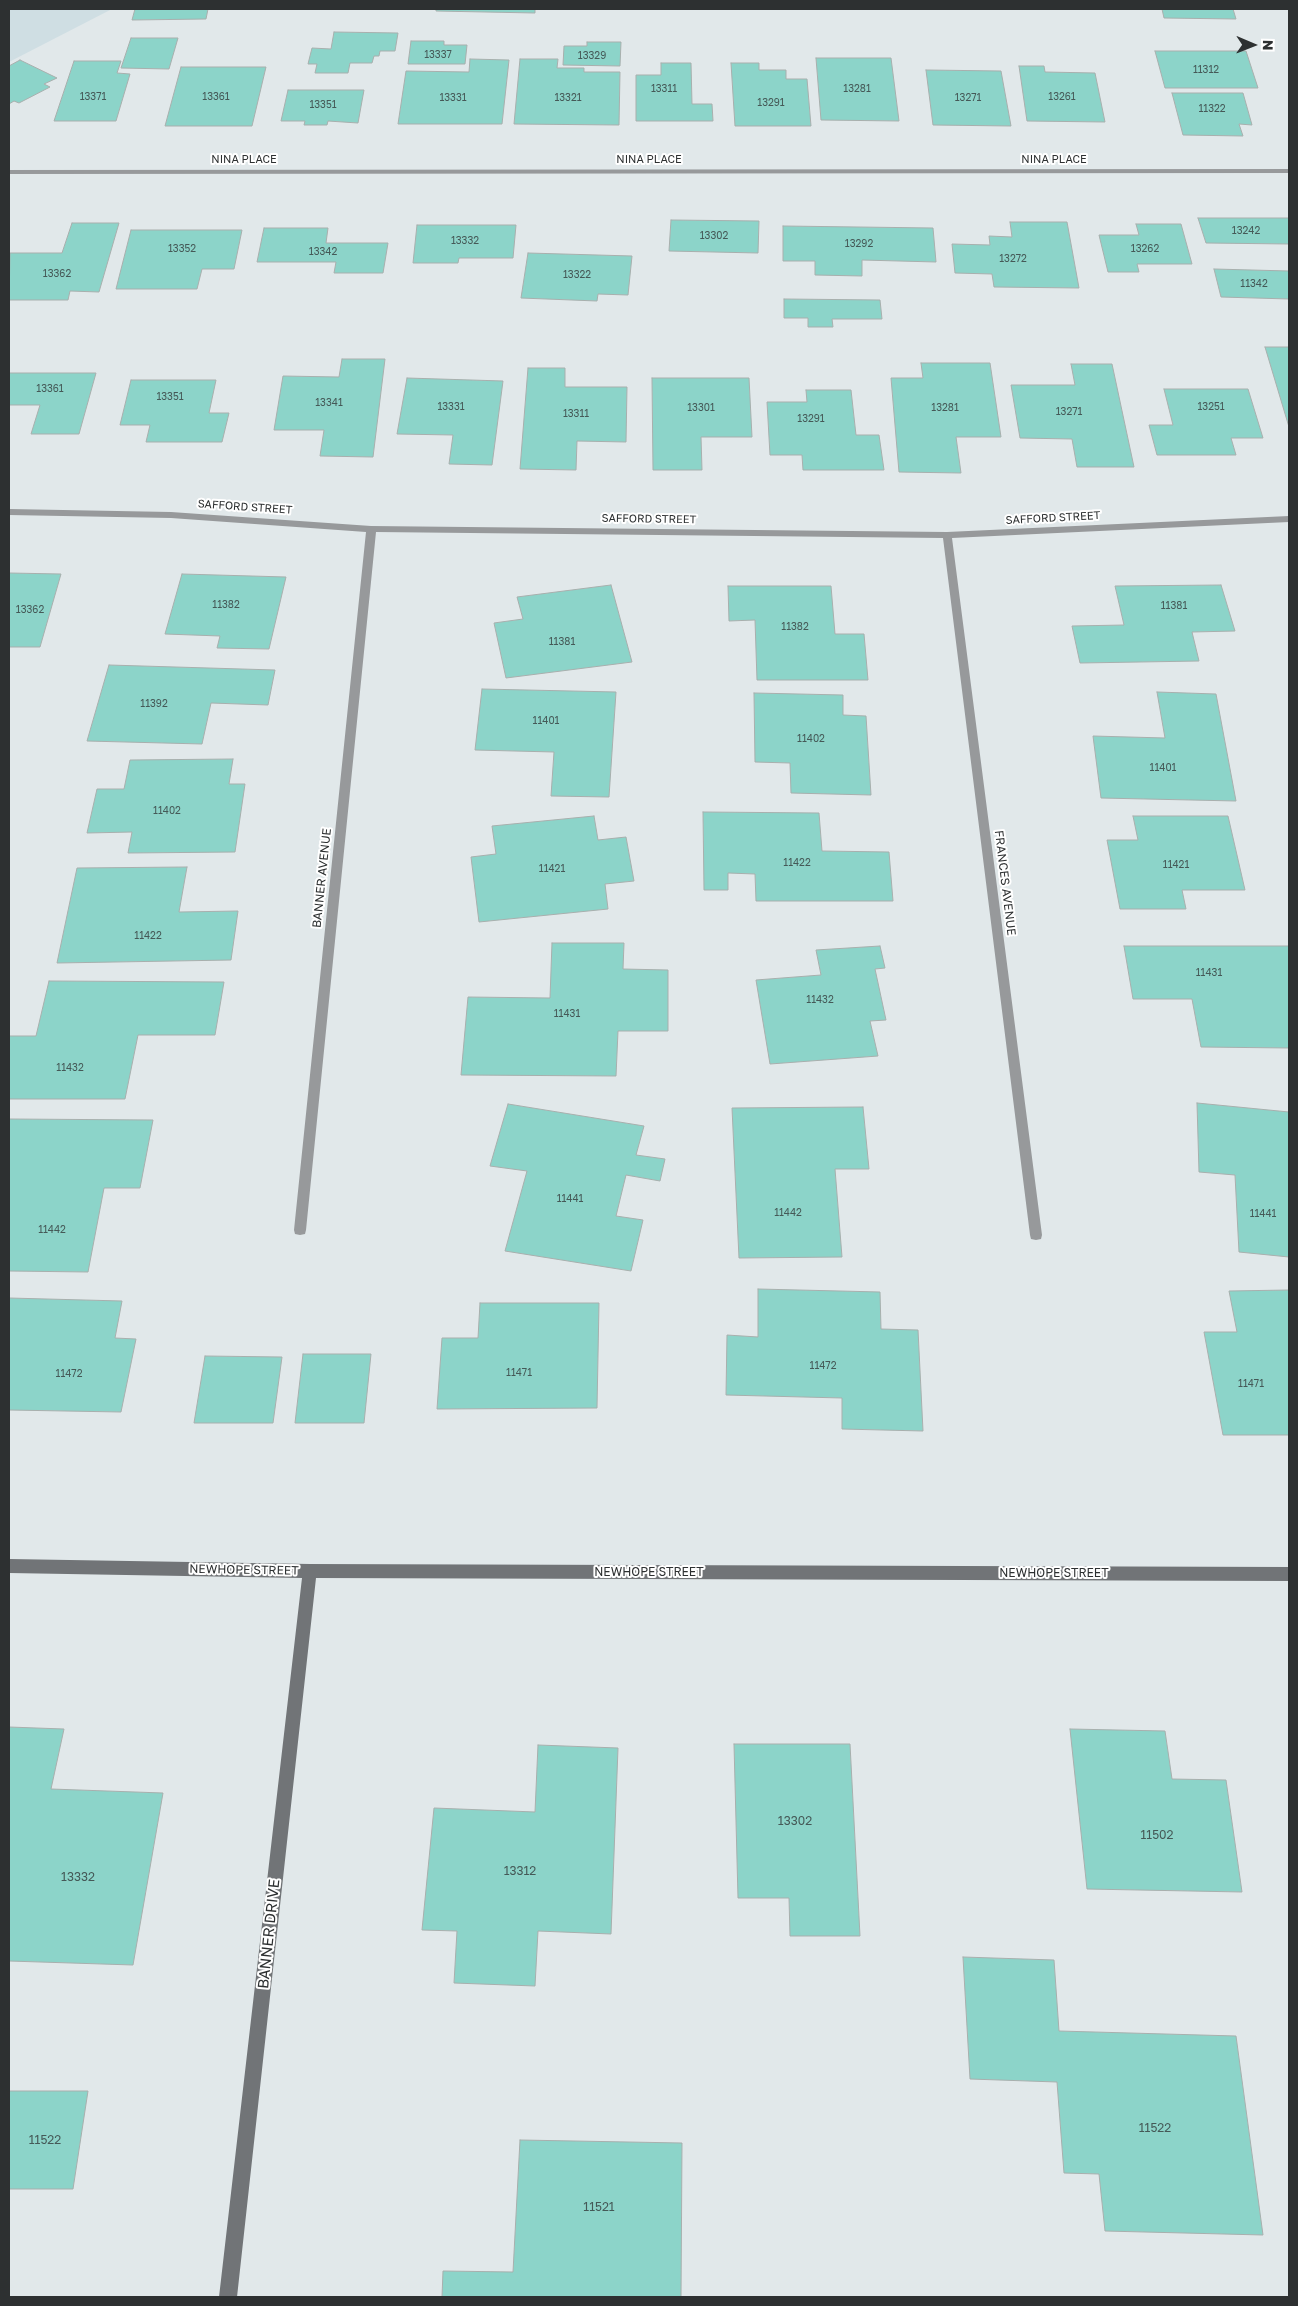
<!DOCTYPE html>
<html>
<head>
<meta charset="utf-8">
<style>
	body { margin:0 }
	#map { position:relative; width:1298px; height:2306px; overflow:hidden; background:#e1e8ea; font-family:"Golos Text",sans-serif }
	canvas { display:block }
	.frame { position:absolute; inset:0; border:10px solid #2d3031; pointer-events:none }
	.north { position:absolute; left:1228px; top:20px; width:50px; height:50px; -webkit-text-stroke:4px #fff; paint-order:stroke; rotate:91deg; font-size:14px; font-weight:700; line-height:20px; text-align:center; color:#2d3031 }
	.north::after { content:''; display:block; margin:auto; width:18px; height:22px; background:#2d3031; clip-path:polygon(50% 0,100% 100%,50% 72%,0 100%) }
</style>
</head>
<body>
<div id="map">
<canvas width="1298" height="2306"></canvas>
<div class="frame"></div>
<div class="north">N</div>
</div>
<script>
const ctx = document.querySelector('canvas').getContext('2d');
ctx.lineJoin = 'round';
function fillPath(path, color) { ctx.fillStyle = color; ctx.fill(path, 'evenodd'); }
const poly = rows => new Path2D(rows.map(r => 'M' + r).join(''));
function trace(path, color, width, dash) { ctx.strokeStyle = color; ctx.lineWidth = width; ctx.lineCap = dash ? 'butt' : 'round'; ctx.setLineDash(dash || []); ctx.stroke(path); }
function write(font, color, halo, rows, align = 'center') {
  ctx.font = font + ' "Golos Text",sans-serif'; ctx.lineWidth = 4; ctx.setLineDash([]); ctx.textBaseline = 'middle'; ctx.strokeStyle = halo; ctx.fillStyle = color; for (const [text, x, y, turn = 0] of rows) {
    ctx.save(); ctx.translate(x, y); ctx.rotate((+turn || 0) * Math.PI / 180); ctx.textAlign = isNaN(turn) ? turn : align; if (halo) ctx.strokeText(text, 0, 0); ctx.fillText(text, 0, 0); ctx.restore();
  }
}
fillPath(poly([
	[9,9,112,9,9,62]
]), '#cfdee3');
const building = poly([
	[135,9,208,9,206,19,132,20,135,9],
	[436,9,535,9,535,13,436,11,436,9],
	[1162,9,1233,9,1236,19,1164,18,1162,9],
	[334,32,398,33,395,51,380,51,379,56,374,56,372,63,350,63,348,73,315,73,317,64,308,64,312,48,331,49,334,32],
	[131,38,178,38,169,69,121,68,131,38],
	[411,41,444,41,444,45,467,45,465,64,408,64,411,41],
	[587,42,621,42,620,66,563,65,564,46,587,46,587,42],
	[1155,51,1246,51,1258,88,1165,88,1155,51],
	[816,58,891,58,899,121,821,120,816,58],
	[470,59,509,60,502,124,398,124,406,71,469,72,470,59],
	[520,59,558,59,557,68,584,68,584,72,620,72,619,125,514,124,520,59],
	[20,60,57,78,44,84,50,87,19,103,14,101,9,104,9,66,20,60],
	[74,61,121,61,117,73,130,74,116,121,54,121,74,61],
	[661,63,691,63,692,104,712,104,713,121,636,121,636,75,661,75,661,63],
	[731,63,759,63,759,70,786,70,786,79,807,79,811,126,735,126,731,63],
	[1019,66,1044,66,1045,72,1095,73,1105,122,1027,121,1019,66],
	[181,67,266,67,252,126,165,126,181,67],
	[926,70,1001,71,1011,126,933,125,926,70],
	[288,90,364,90,358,123,328,121,327,125,304,125,305,121,281,121,288,90],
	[1172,93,1243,93,1252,125,1239,124,1243,136,1183,135,1172,93],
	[1198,218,1289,218,1289,244,1206,243,1198,218],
	[671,220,759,221,758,253,669,251,671,220],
	[1010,222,1067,222,1079,288,994,287,992,274,955,273,952,244,990,245,989,236,1012,237,1010,222],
	[72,223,119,223,99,292,70,291,68,300,9,300,10,253,62,253,72,223],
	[1136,224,1181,224,1192,264,1137,264,1139,272,1108,272,1099,235,1139,235,1136,224],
	[417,225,516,225,513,258,459,258,458,263,413,263,417,225],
	[783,226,933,228,936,262,862,260,862,276,815,275,815,261,783,261,783,226],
	[264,228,328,228,326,243,388,243,383,273,334,273,336,262,257,262,264,228],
	[131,230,242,230,234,269,202,269,197,289,116,289,131,230],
	[528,253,632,256,628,295,598,294,597,301,521,298,528,253],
	[1214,269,1289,271,1289,299,1221,297,1214,269],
	[784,299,880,300,882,319,832,319,833,327,808,327,808,318,784,318,784,299],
	[1265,347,1289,347,1289,427,1265,347],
	[342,359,385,359,373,457,320,456,324,430,274,430,283,376,339,377,342,359],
	[921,363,990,363,1001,437,956,437,961,473,899,472,891,378,923,378,921,363],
	[1071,364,1112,364,1134,467,1077,467,1072,439,1020,438,1011,385,1075,385,1071,364],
	[528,368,565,368,565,387,627,387,626,442,577,441,576,470,520,469,528,368],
	[9,373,96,373,79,434,31,434,40,405,9,405,9,373],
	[407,378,503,381,492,465,449,464,453,435,397,434,407,378],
	[652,378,749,378,752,437,701,437,702,470,653,470,652,378],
	[131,380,216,380,209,413,229,413,222,442,146,442,150,425,120,425,131,380],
	[1164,389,1248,389,1263,438,1231,438,1236,455,1157,455,1149,425,1173,425,1164,389],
	[806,390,851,390,856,435,879,435,884,470,803,470,802,455,770,455,767,402,807,402,806,390],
	[9,573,61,574,40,647,9,647,9,573],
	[182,574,286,577,269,649,217,648,220,636,165,634,182,574],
	[611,585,632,662,506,678,494,623,523,619,517,597,611,585],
	[1221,585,1235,631,1192,632,1199,661,1080,663,1072,626,1124,625,1115,586,1221,585],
	[728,586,831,586,835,634,864,634,868,680,757,680,755,620,729,621,728,586],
	[109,665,275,670,268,705,211,703,202,744,87,741,109,665],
	[482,689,616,692,609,797,551,796,554,752,475,750,482,689],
	[1157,692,1216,694,1236,801,1101,798,1093,736,1165,738,1157,692],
	[754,693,843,695,843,715,866,716,871,795,791,793,790,763,755,762,754,693],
	[233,759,229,784,245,784,235,852,128,853,132,832,87,833,97,789,124,789,130,760,233,759],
	[703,812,819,813,822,851,889,852,893,901,756,901,755,874,728,873,728,890,704,890,703,812],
	[594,816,598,840,626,837,634,881,605,884,608,909,479,922,471,857,496,854,492,826,594,816],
	[1133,816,1228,816,1245,890,1182,890,1186,909,1120,909,1107,840,1138,840,1133,816],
	[187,867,179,912,238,911,231,960,57,963,77,868,187,867],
	[552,943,624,943,623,969,668,970,668,1031,618,1031,616,1076,461,1075,468,997,550,998,552,943],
	[880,946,885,968,875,969,886,1020,870,1021,878,1056,770,1064,756,980,821,975,816,950,880,946],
	[1124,946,1289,946,1289,1048,1201,1047,1192,999,1133,999,1124,946],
	[49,981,224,982,215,1035,138,1035,125,1099,9,1099,9,1036,36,1036,49,981],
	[1197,1103,1289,1112,1289,1257,1239,1252,1235,1175,1199,1172,1197,1103],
	[508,1104,644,1126,636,1155,665,1159,660,1181,626,1175,616,1216,643,1220,631,1271,505,1251,527,1171,490,1166,508,1104],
	[863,1107,869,1169,835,1169,842,1257,739,1258,732,1108,863,1107],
	[9,1119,153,1120,140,1188,104,1188,88,1272,9,1271,9,1119],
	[758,1289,880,1292,881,1329,918,1330,923,1431,842,1429,842,1398,726,1395,727,1335,758,1337,758,1289],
	[1289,1290,1289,1435,1223,1435,1204,1332,1237,1332,1229,1291,1289,1290],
	[9,1298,122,1301,115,1338,136,1339,121,1412,9,1410,9,1298],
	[480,1303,599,1303,597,1408,437,1409,442,1338,478,1338,480,1303],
	[303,1354,371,1354,364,1423,295,1423,303,1354],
	[205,1356,282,1357,273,1423,194,1423,205,1356],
	[9,1727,64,1729,51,1789,163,1793,133,1965,9,1961,9,1727],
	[1070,1729,1165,1731,1172,1779,1226,1780,1242,1892,1087,1889,1070,1729],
	[734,1744,850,1744,860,1936,790,1936,789,1898,738,1898,734,1744],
	[538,1745,618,1748,611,1934,538,1931,535,1986,454,1983,457,1931,422,1930,434,1808,535,1812,538,1745],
	[963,1957,1054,1960,1059,2031,1236,2036,1263,2235,1105,2231,1099,2174,1064,2173,1057,2082,970,2079,963,1957],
	[9,2091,88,2091,73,2189,9,2189,9,2091],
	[520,2140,682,2143,681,2297,442,2297,443,2271,513,2272,520,2140]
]);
fillPath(building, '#8cd4c9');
trace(building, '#a8afad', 1);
fillPath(poly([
	[1289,169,1289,173,9,174,9,170,1289,169],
	[9,509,171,512,371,526,947,532,1289,516,1289,522,952,538,1042,1235,1041,1239,1036,1240,1031,1239,1030,1235,943,538,376,532,306,1230,305,1234,300,1235,295,1234,294,1230,366,532,171,518,9,515,9,509]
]), '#97999b');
fillPath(poly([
	[9,1559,310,1564,1289,1567,1289,1581,316,1578,237,2297,219,2297,302,1578,9,1573,9,1559]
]), '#717477');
write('10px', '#455957', null, [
	["13337",438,55],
	["13329",592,56],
	["11312",1206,70],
	["13311",664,89],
	["13281",857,89],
	["13371",93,97],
	["13361",216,97],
	["13261",1062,97],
	["13331",453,98],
	["13321",568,98],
	["13271",968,98],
	["13291",771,103],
	["13351",323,105],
	["11322",1212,109],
	["13242",1246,231],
	["13302",714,236],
	["13332",465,241],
	["13292",859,244],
	["13352",182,249],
	["13262",1145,249],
	["13342",323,252],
	["13272",1013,259],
	["13362",57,274],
	["13322",577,275],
	["11342",1254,284],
	["13361",50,389],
	["13351",170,397],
	["13341",329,403],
	["13331",451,407],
	["13251",1211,407],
	["13301",701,408],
	["13281",945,408],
	["13271",1069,412],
	["13311",576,414],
	["13291",811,419],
	["11382",226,605],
	["11381",1174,606],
	["13362",30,610],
	["11382",795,627],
	["11381",562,642],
	["11392",154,704],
	["11401",546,721],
	["11402",811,739],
	["11401",1163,768],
	["11402",167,811],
	["11422",797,863],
	["11421",1176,865],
	["11421",552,869],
	["11422",148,936],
	["11431",1209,973],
	["11432",820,1000],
	["11431",567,1014],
	["11432",70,1068],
	["11441",570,1199],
	["11442",788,1213],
	["11441",1263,1214],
	["11442",52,1230],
	["11472",823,1366],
	["11471",519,1373],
	["11472",69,1374],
	["11471",1251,1384]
]);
write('11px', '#2d3031', '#fff', [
	["NINA PLACE",244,160],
	["NINA PLACE",649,160],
	["NINA PLACE",1054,160],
	["SAFFORD STREET",245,507,4],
	["SAFFORD STREET",1053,518,-3],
	["SAFFORD STREET",649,519,1]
]);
write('12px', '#2d3031', '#fff', [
	["BANNER AVENUE",322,878,-84],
	["FRANCES AVENUE",1005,883,83],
	["NEWHOPE STREET",244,1570,1],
	["NEWHOPE STREET",649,1572],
	["NEWHOPE STREET",1054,1573]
]);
write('12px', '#455957', null, [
	["13302",795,1821],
	["11502",1157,1835],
	["13312",520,1871],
	["13332",78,1877],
	["11522",1155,2128],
	["11522",45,2140],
	["11521",599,2207]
]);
write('15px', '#2d3031', '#fff', [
	["BANNER DRIVE",269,1934,-84]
]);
</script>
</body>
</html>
